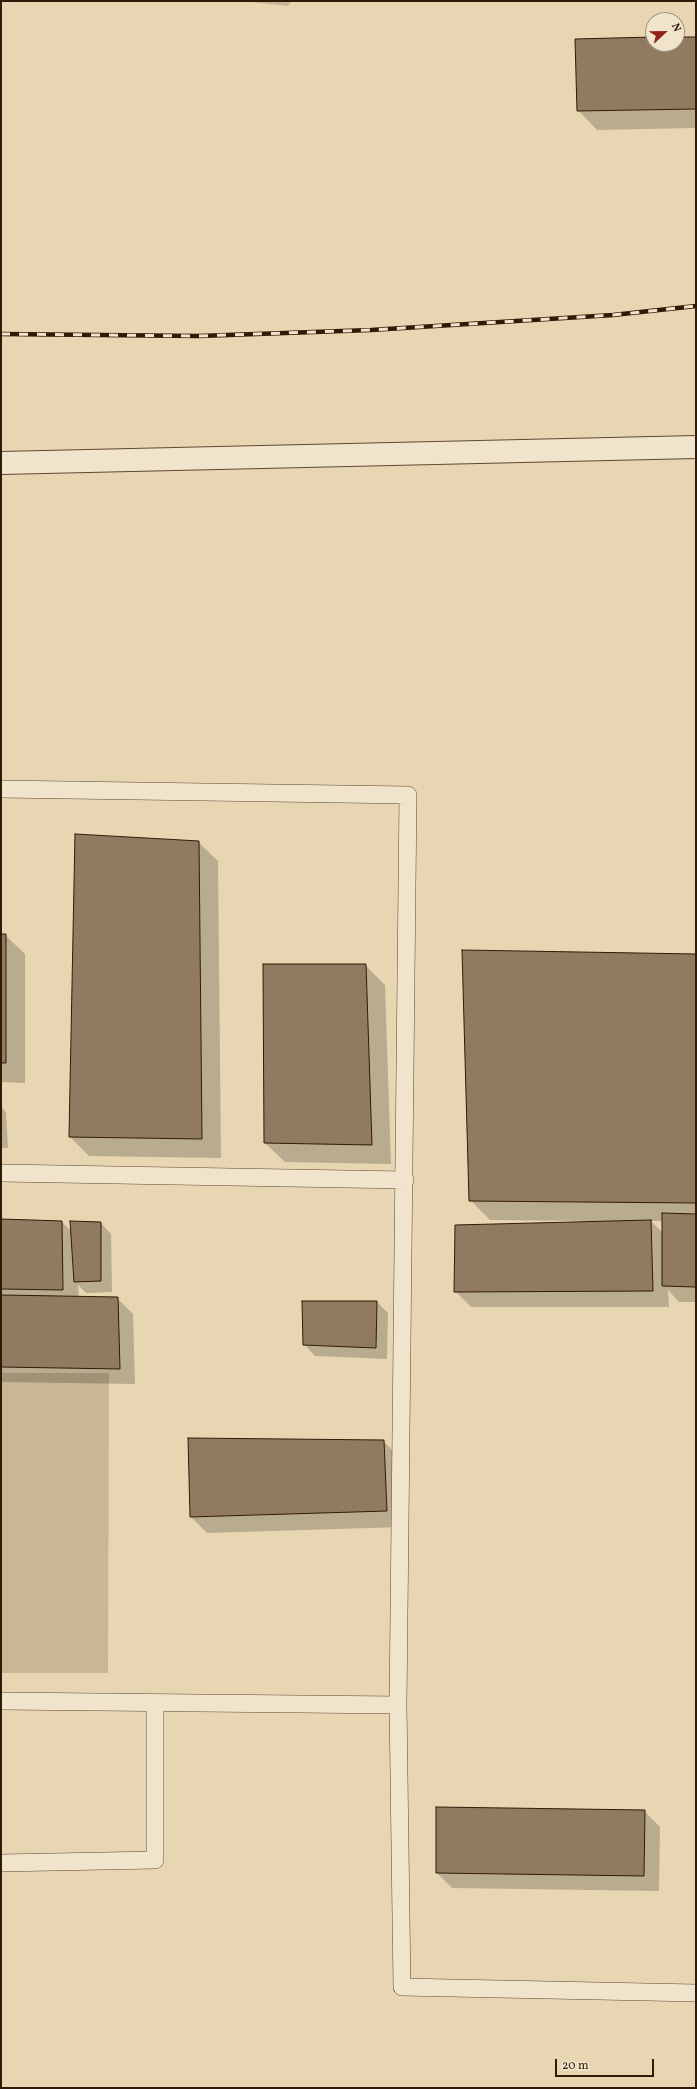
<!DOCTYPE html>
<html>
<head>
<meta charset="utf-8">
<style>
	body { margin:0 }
	#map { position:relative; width:697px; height:2089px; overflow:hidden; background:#e8d6b2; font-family:Vollkorn,serif }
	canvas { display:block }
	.frame { position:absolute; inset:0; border:2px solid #311907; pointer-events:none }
	.north { position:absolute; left:645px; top:12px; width:40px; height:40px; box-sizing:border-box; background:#f0e4cd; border:1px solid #a4937e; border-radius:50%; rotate:68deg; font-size:11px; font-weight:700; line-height:16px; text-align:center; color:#311907 }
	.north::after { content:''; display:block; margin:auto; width:14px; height:18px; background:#8f2418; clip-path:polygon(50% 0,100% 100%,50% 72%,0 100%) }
	.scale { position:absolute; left:555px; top:2059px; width:99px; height:18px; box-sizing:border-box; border:2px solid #311907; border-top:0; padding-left:5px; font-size:12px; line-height:14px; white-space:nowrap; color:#311907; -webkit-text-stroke:3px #f0e4cd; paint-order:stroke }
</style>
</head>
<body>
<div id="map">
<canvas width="697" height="2089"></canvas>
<div class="frame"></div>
<div class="north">N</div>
<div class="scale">20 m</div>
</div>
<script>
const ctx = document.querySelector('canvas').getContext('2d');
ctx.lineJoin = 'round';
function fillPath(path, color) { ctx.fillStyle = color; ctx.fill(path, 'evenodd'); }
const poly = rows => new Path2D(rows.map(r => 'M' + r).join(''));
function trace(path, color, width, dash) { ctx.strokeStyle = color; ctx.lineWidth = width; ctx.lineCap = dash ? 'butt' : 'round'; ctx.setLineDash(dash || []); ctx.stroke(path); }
fillPath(poly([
	[241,1,292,1,288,6],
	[1,1373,109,1373,108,1673,1,1673]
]), '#c9b695');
fillPath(poly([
	[653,38,653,44,677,44,677,38,696,38,696,128,597,130,578,110],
	[198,842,218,861,221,1158,89,1156,70,1137],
	[1,935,5,935,25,954,25,1083,1,1082],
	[696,955,696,1302,679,1302,668,1290,669,1307,471,1307,455,1291,592,1223,592,1221,490,1220,470,1200],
	[651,1221,663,1221,663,1233],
	[365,965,385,985,391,1164,285,1162,265,1143],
	[1,1107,6,1112,8,1148,1,1148],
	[1,1220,62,1222,72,1232,100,1222,111,1234,112,1292,86,1293,78,1285,79,1297,117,1298,133,1314,135,1384,1,1382],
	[377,1302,388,1313,387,1359,315,1356,304,1344],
	[383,1441,399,1457,402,1527,207,1533,191,1517],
	[644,1811,660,1827,659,1891,452,1888,436,1872]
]), '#0003');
const building = poly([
	[653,37,653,44,677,44,677,37,696,37,696,109,577,111,575,39,653,37],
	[75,834,199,841,202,1139,69,1137,75,834],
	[1,934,6,934,6,1063,1,1063,1,934],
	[462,950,696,954,696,1203,469,1201,462,950],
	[263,964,366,964,372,1145,264,1143,263,964],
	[662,1213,696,1214,696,1287,662,1286,662,1213],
	[1,1219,62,1221,63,1290,1,1289,1,1219],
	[651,1220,653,1291,454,1292,455,1225,651,1220],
	[70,1221,101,1222,101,1281,74,1282,70,1221],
	[1,1295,118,1297,120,1369,1,1367,1,1295],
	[302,1301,377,1301,376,1348,303,1345,302,1301],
	[188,1438,384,1440,387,1511,190,1517,188,1438],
	[436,1807,645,1810,644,1876,436,1873,436,1807]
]);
fillPath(building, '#907b60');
trace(building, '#311907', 1);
const lane = poly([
	[1,789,408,795,398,1705,402,1987,696,1993],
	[1,1173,405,1180],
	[1,1701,398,1705],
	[1,1863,155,1860,155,1703]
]);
const street = poly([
	[1,463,696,447]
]);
trace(lane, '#5f4832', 18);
trace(street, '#5f4832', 24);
trace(lane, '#f0e4cd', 17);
trace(street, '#f0e4cd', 22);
const rail = poly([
	[1,334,199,336,371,330,613,315,696,306]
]);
trace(rail, '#311907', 4.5);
trace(rail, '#f0e4cd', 3, [9]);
</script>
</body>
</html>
